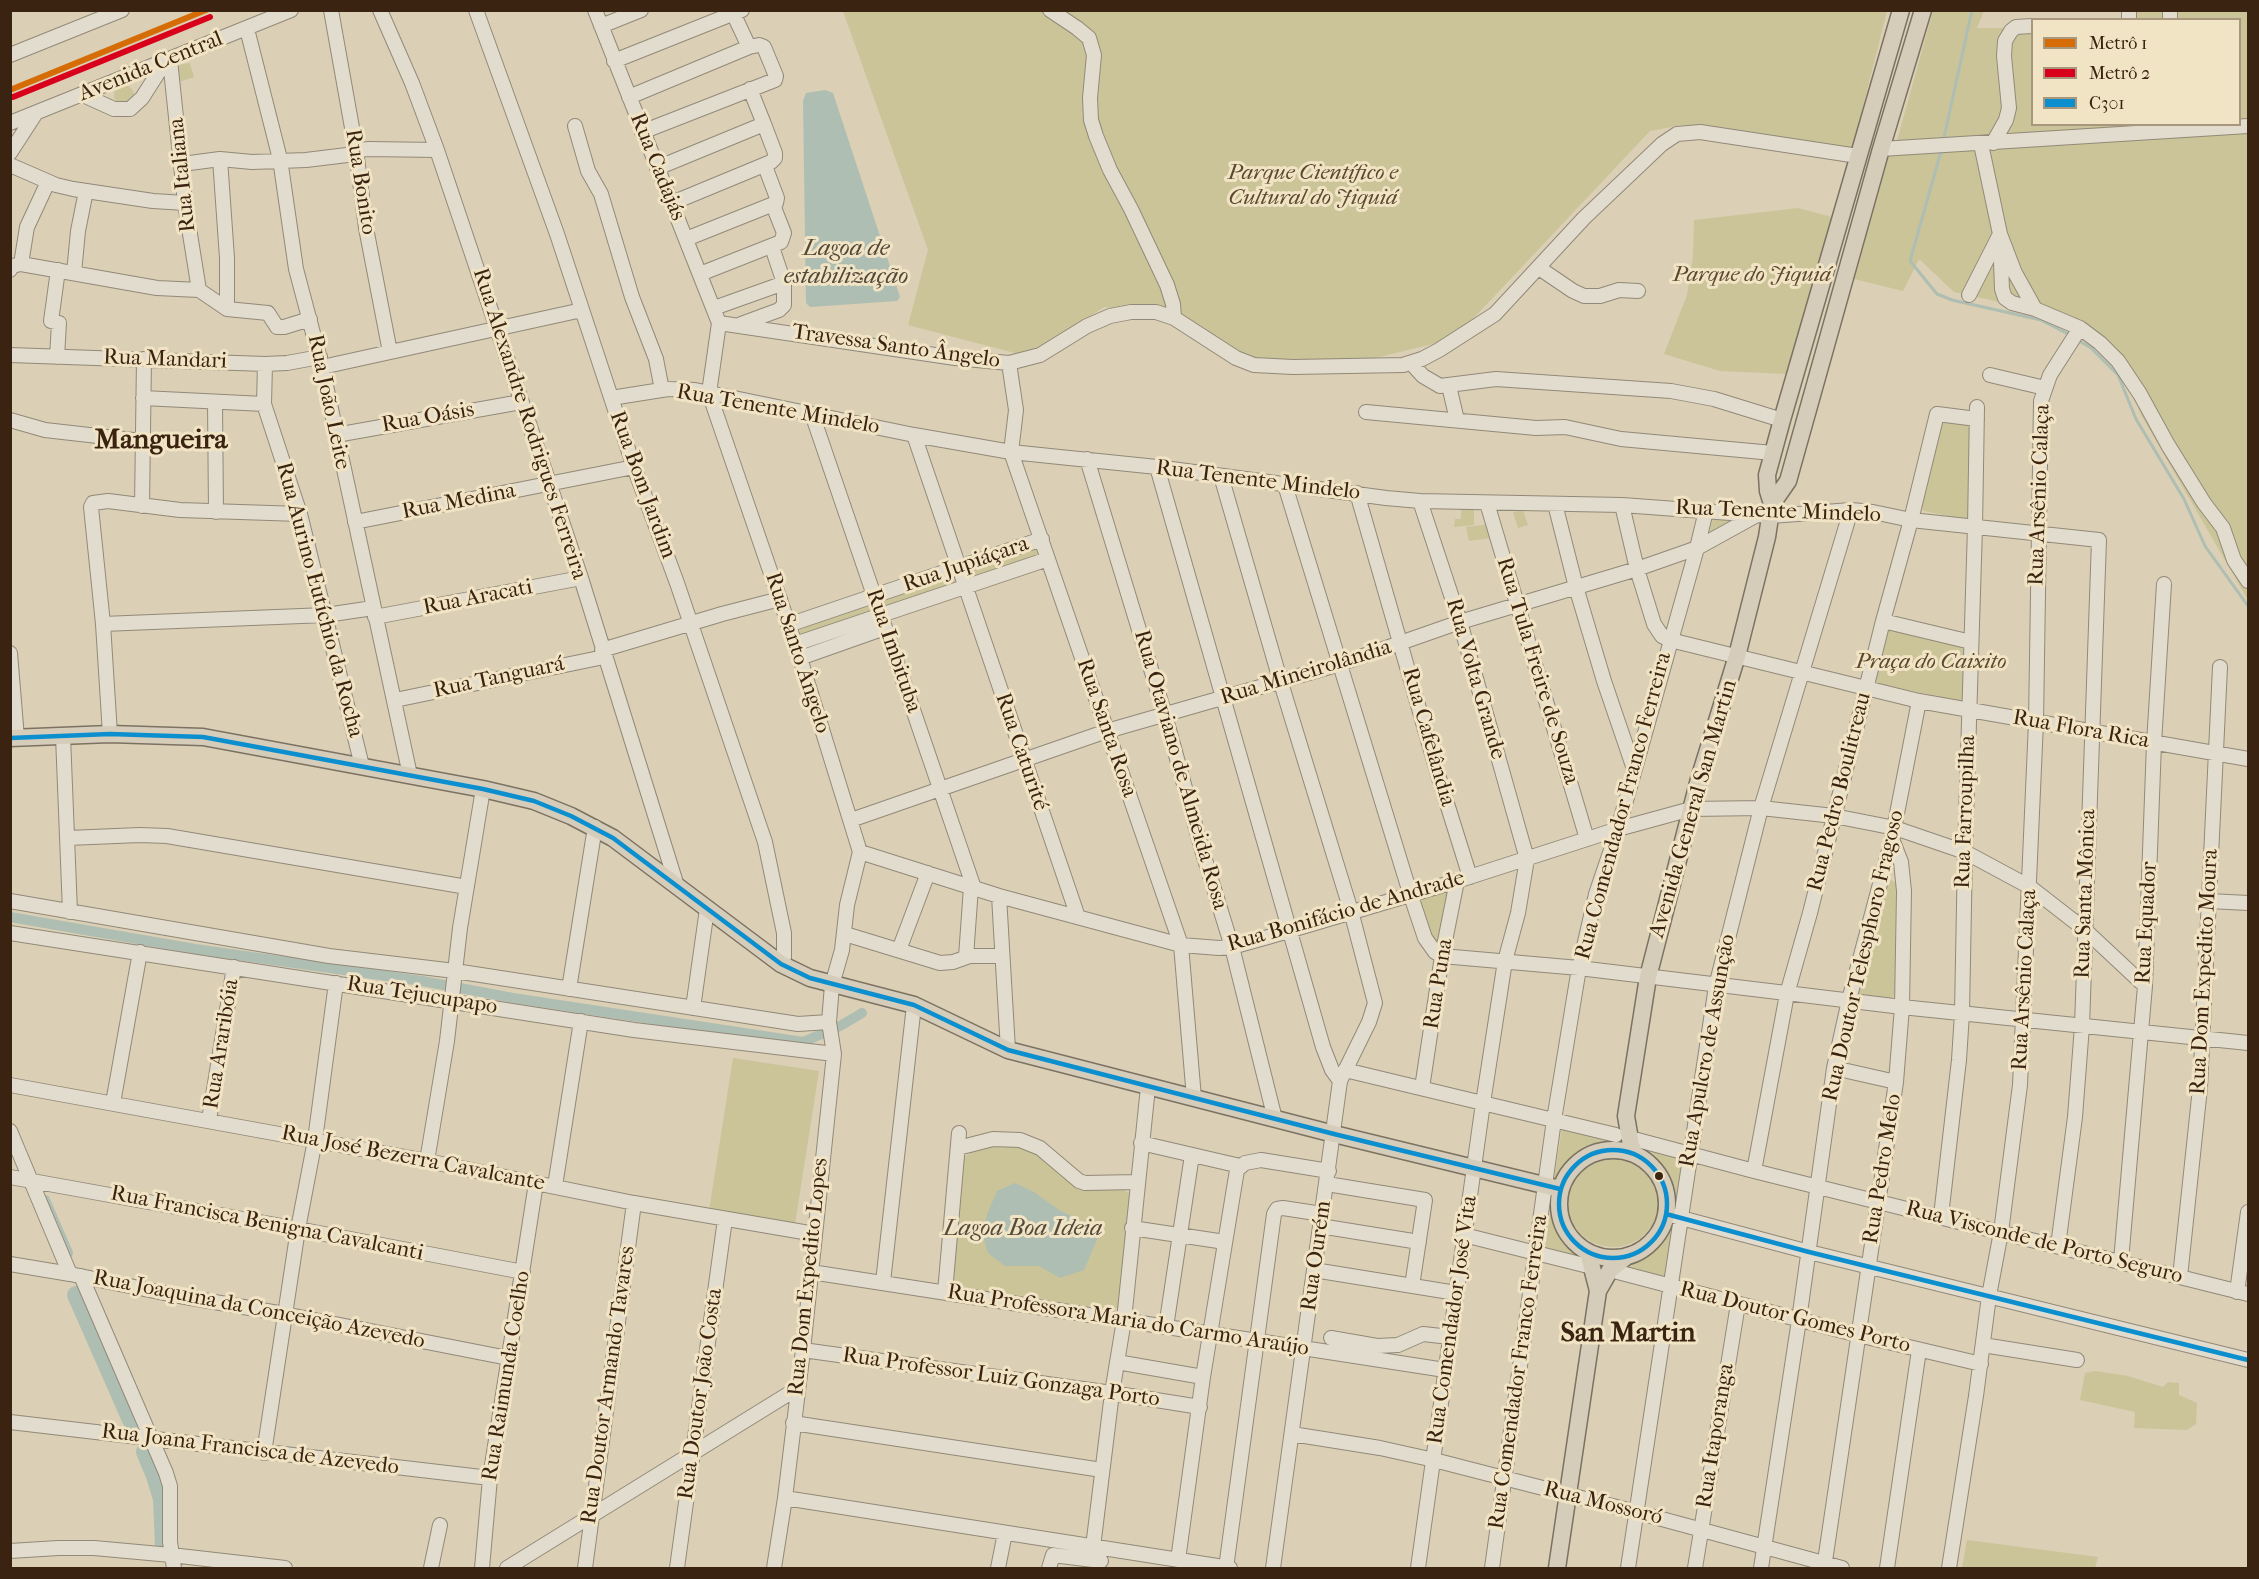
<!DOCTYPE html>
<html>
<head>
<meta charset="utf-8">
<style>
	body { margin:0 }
	#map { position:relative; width:2259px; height:1579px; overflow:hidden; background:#dbcfb5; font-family:"IM FELL French Canon",serif }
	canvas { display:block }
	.frame { position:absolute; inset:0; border:12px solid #3b2311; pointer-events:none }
	.legend { position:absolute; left:2031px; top:18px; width:210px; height:108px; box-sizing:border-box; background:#f1e4c5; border:2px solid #a8977d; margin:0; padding:8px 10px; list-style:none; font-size:18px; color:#3b2311 }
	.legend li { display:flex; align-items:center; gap:12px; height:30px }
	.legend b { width:30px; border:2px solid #a8977d }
</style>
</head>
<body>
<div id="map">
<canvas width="2259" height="1579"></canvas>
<div class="frame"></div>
<ul class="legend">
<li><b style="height:8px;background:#d66c06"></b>Metrô 1</li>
<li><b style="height:8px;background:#d9001c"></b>Metrô 2</li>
<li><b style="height:8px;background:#0c8fcf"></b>C301</li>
</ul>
</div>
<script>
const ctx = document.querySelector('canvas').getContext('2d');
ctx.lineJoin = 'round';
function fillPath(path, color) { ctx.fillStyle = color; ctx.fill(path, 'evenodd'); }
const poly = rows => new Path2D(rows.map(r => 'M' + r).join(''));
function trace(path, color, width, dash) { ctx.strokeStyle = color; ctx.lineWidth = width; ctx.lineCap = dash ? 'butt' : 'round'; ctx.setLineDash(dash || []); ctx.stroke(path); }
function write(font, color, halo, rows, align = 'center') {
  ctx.font = font + ' "IM FELL French Canon",serif'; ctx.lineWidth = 6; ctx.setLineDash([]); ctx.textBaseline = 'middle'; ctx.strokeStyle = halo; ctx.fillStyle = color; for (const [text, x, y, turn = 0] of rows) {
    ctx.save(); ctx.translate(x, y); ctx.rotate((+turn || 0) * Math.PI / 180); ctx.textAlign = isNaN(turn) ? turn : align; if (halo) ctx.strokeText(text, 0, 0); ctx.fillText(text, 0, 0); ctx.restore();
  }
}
fillPath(poly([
	[843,11,1887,11,1852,150,1682,125,1650,131,1454,339,1350,364,1241,364,1165,315,1104,307,1030,357,908,325,928,250],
	[1933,11,1984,11,1977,28,2032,28,2032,124,2240,124,2240,20,2124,19,2127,11,2248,11,2248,600,2141,415,2123,369,2091,339,2031,309,1954,292,1919,259,1903,291,1854,279,1886,152,1896,144],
	[190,63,194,77,176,83,176,68,182,64],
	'114 95a10 10 0 1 1 20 0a10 10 0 1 1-20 0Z',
	[1798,208,1832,217,1787,374,1720,371,1664,354,1687,295,1693,257,1694,220],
	[1943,418,1970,420,1971,518,1967,520,1924,511,1920,506],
	[1461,503,1474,503,1474,525,1454,527,1455,519,1461,519],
	[1523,510,1528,525,1518,528,1513,512],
	[1713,517,1736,520,1709,535],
	[1491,524,1492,538,1469,541,1466,527],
	[1036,545,1042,554,969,579,967,572],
	[955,574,958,584,885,607,883,600,884,597],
	[872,604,874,613,801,636,800,633,800,627],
	[1888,628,1966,639,1965,697,1958,701,1876,683,1875,679],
	[1892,880,1896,884,1895,994,1891,999,1863,996,1858,993,1858,989,1887,882],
	[1451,887,1439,947,1429,932,1418,900,1420,895],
	[733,1058,819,1071,795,1224,709,1211],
	[1562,1128,1611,1140,1610,1142,1588,1148,1579,1153,1556,1180,1554,1178],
	[989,1144,1024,1144,1069,1178,1114,1185,1131,1194,1120,1305,1117,1308,1113,1310,958,1287,950,1283,963,1159,967,1155],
	[1637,1147,1684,1159,1676,1207,1673,1206,1670,1187,1663,1170,1653,1158],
	'1567 1201a46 46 0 1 1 92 0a46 46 0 1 1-92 0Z',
	[1552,1198,1560,1229,1570,1242,1588,1259,1545,1250],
	[1668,1227,1673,1229,1666,1277,1624,1268,1623,1262,1651,1248],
	[2095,1371,2128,1376,2163,1387,2168,1382,2179,1383,2179,1395,2197,1403,2196,1424,2187,1430,2134,1428,2135,1412,2080,1400,2085,1373],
	[1967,1540,2098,1557,2095,1568,1962,1568]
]), '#cbc499');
fillPath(poly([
	[825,90,833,93,900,297,897,301,810,307,806,303,803,101,806,93],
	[1015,1183,1034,1192,1059,1210,1088,1224,1098,1237,1084,1270,1060,1278,1039,1266,1005,1266,988,1253,982,1232,988,1212,997,1191]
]), '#aebeb2');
trace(poly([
	[1943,142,1972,10],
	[1942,148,1910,261,1937,294,1952,300,2041,320,2070,335],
	[2078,340,2091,348,2118,375,2136,419,2184,499,2205,546,2248,606]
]), '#aebeb2', 3);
trace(poly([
	[10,917,195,949,422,981,513,998,803,1042,840,1026,862,1013],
	[45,1200,68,1253]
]), '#aebeb2', 10);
trace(poly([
	[76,1295,131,1420],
	[145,1452,155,1476,162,1499,164,1545]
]), '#aebeb2', 18);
const minor = poly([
	[331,10,356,150,366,228,390,352],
	[380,10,412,83,437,150,581,578,677,886],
	[476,10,557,234,634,467,677,583,765,842,784,933,784,957,781,964],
	[595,10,719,323,709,393,800,658,860,852,847,905,842,950,832,985,829,1022,834,1054,803,1350,785,1498,774,1568],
	[1050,10,1077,28,1089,38,1094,55,1090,98,1091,120,1096,136,1110,170,1131,209,1167,285,1173,304,1174,318],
	[2170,10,2170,20],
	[2129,20,2129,10],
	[601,26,641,10],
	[247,29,280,159,296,269,322,367,410,775],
	[10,55,122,10],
	[170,60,185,203,199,290],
	[614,61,742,10],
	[83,95,114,109,130,109,142,98,165,62],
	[629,97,749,47,734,15],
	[10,123,291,10],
	[575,126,588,171,601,194,632,297,656,359,662,390],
	[642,132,775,80,776,76,764,47,759,45,749,47],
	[1993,143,2006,120,2009,108,2004,56,2005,41,2011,31,2016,27,2032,26],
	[1981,144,2000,234,2015,273,2035,309],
	[1881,149,2248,126],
	[10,153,36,113],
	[220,159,227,258,227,309],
	[182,164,220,159,252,162,306,160,347,155,356,150,369,149,437,150],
	[10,165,56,185,73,189,153,201,185,203],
	[657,168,764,124,750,89],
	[672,203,771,162,775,158,775,153,764,124],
	[2000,234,2002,289,2005,298,2012,303,2035,309,2080,328,2100,343,2118,361,2140,394,2168,445,2204,503,2223,528,2234,560,2248,581],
	[686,239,776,203,777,198,765,166],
	[21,264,27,227,48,182],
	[1539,268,1573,291,1584,296,1600,296,1619,290,1638,291],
	[10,270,12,266,21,264,157,288,199,290,227,309,268,313,277,327,284,327,310,319],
	[74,273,78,231,86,191],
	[700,274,781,242,784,233,773,205],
	[1969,295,2000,234],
	[714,308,784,283],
	[719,323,955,358,1009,363,1040,355,1087,326,1110,316,1131,312,1156,312,1174,318,1236,358,1254,365,1293,367,1403,365,1422,359,1439,350,1495,314,1584,218,1662,144,1677,134,1700,132,1858,156],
	[741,324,779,310,784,305,784,283,772,247],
	[10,355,265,364,287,363,320,357],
	[57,357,59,323,51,321,58,270],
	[1009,363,1016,410,1011,452,1181,945,1194,1098],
	[1411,363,1423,376,1440,386,1496,379,1671,391,1714,399,1782,420],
	[265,364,264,404,300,514,362,766],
	[322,367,582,310],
	[1990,375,2045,388],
	[1449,386,1457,420],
	[143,398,264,404],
	[611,398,668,389,695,390,914,435,1011,452,1157,467,1386,498,1420,501,1622,505,1771,516,1851,510,1873,512,1911,520,2099,540,2082,1026,2075,1117,2058,1246],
	[215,402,216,512],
	[1366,412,1536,428,1565,427,1621,439,1773,453],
	[812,414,974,888],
	[10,420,45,430,142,441],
	[336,435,521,402],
	[914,435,1078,917],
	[1087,459,1165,715,1202,850,1232,947,1275,1119],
	[1157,467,1323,1047,1332,1070,1340,1081],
	[1221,476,1281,683,1351,911,1375,1003,1369,1022,1340,1081,1273,1568],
	[1285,485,1410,893,1425,938,1435,952,1442,956,1579,968,1902,1007,2248,1043],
	[1357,493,1439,778,1470,877],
	[1487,503,1587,839],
	[1555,504,1576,587,1604,681,1634,769],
	[1622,505,1637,569,1654,624,1662,636,1670,640,1919,701,2248,759],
	[142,506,144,359],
	[355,522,634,467],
	[375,617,581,578],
	[1883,621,1971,642],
	[103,624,326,615,373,608],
	[788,625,1042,539],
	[795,644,1048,559],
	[602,650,722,614,780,599],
	[10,653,17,738],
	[800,658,885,628],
	[395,700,604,657],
	[110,734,103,624,91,507,93,503,108,501,180,510,300,514],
	[63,736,70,912],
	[851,820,1107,731,1340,664,1460,622,1637,569,1697,548,1755,516],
	[68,838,140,835,167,836,467,887],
	[860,852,999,896,1181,945,1219,948,1232,947,1268,937,1457,881,1618,829,1691,809,1761,808,1834,816,1895,828,1965,852,2030,887,2084,929,2145,986],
	[999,896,1008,1050],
	[10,901,329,956,455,971,798,1024,829,1022],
	[2209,901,2248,903],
	[10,933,634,1030,834,1054],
	[845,934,940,963,953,962,970,956,1002,956],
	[899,950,928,873],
	[966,957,971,887],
	[569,989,595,827],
	[693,1008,707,909],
	[1834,1068,1896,1082],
	[1345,1070,1616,1135],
	[10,1085,427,1161,634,1203,815,1234],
	[1422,1088,1442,956,1457,881],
	[113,1103,140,952],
	[209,1120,234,967],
	[10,1131,70,1274],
	[1630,1138,1754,1171,2248,1294],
	[1141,1143,1240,1166],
	[958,1148,993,1139,1020,1140,1040,1148,1079,1181,1085,1183,1137,1182],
	[427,1161,447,1041,460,928,483,789],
	[1754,1171,1787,994,1810,913,1883,621,1911,520,1937,414,1977,419],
	[10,1177,298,1229,523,1272],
	[1327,1184,1425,1200,1412,1286],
	[555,1186,581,1021],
	[1666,1214,1809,1252,2248,1360],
	[1941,1216,1959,1060,1962,1013,1965,852,1975,527,1977,407],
	[1320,1226,1419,1242],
	[1132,1228,1225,1242],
	[1464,1235,1592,1267],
	[2121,1261,2145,986,2154,743,2164,584],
	[10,1264,70,1274,174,1295,284,1314,508,1358],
	[1314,1270,1456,1293],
	[1610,1270,1858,1335,1981,1364],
	[811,1272,1445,1370],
	[81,1276,166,1473,170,1486,170,1542,174,1568],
	[2180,1277,2200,1088,2220,667],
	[883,1282,914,1005],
	[945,1292,959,1133],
	[2237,1292,2248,1212],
	[1166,1327,1192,1155],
	[1331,1338,1377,1346,1398,1345,1423,1334,1450,1337],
	[1983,1345,2077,1360],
	[803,1350,1112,1393,1200,1407],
	[1117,1362,1203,1377],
	[10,1422,490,1478],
	[793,1423,1102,1470],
	[1292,1434,1380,1448,1434,1460,1636,1512,1842,1568],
	[264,1453,298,1229,315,1140,336,983],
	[785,1498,1230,1568],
	[1093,1547,1112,1393,1124,1320,1148,1087],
	[10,1551,58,1548,94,1548,171,1555,285,1568],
	[1178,1560,1203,1377,1237,1170,1245,1163,1261,1160,1329,1171],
	[431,1568,440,1525],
	[482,1568,490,1478,536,1183],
	[507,1568,798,1388],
	[585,1568,634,1203],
	[677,1568,725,1219],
	[998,1568,1005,1533],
	[1049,1568,1053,1555,1101,1561],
	[1226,1568,1274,1214,1277,1209,1283,1208,1322,1214],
	[1418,1568,1483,1103,1505,961,1518,913,1527,859,1460,622,1420,501],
	[1492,1568,1554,1120,1579,968,1596,894,1618,829,1697,548,1706,511],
	[1628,1568,1716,986,1761,808,1851,510],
	[1695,1568,1738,1304],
	[1761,1568,1799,1320,1834,1068,1849,1000,1892,839,1919,701],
	[1824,1568,1896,1082,1902,1007,1904,891,1901,862,1892,839],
	[1887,1568,1919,1350],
	[1949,1568,1976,1396,1989,1296,2001,1232,2020,1085,2036,722,2041,401,2050,375,2080,328]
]);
const major = poly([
	[1772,504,1788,481,1881,149,1923,10],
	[10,738,110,734,203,737,483,789,534,801,571,816,613,838,781,964,810,978,914,1005,1008,1050,1334,1134,1560,1189],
	'1559 1204a54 54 0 1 1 108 0a54 54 0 1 1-108 0Z',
	[1635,1154,1631,1145,1626,1116,1648,977,1699,779,1737,656,1767,537,1772,504,1768,491,1767,475,1782,420,1901,10],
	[1588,1252,1598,1291],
	[1557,1568,1598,1291,1610,1270,1627,1256]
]);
trace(minor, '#928978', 16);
trace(major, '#7b7262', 19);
trace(minor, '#e2dcce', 14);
trace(major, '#d6ccba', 16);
trace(poly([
	[10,738,110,734,203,737,483,789,534,801,571,816,613,838,781,964,810,978,914,1005,1008,1050,1334,1134,1560,1189],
	'1559 1204a54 54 0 1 1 108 0a54 54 0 1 1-108 0Z',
	[1666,1214,1809,1252,2248,1360]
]), '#0c8fcf', 4.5);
trace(poly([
	[10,90,206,10]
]), '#d66c06', 6);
trace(poly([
	[13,97,210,17]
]), '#d9001c', 6);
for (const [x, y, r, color] of [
	[1659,1176,5,"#3b2311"]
]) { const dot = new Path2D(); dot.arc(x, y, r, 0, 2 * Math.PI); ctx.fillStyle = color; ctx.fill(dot); trace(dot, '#f1e4c5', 2); }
write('22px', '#3b2311', '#f1e4c5', [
	["Avenida Central",151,67,-22],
	["Rua Cadajás",657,167,68],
	["Rua Italiana",183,175,-96],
	["Rua Bonito",360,182,81],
	["Travessa Santo Ângelo",896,347,8],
	["Rua Mandari",165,360,2],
	["Rua João Leite",328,402,78],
	["Rua Tenente Mindelo",778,410,10],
	["Rua Oásis",428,418,-10],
	["Rua Alexandre Rodrigues Ferreira",529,424,72],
	["Rua Tenente Mindelo",1258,481,7],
	["Rua Bom Jardim",642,485,70],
	["Rua Arsênio Calaça",2040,495,-88],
	["Rua Medina",459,502,-11],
	["Rua Tenente Mindelo",1778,512,2],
	["Rua Jupiáçara",966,565,-19],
	["Rua Aracati",478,598,-11],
	["Rua Aurino Eutíchio da Rocha",319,600,75],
	["Rua Imbituba",893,651,71],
	["Rua Santo Ângelo",797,653,72],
	["Rua Tula Freire de Souza",1537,671,73],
	["Rua Mineirolândia",1306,673,-17],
	["Rua Tanguará",499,678,-12],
	["Rua Volta Grande",1475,679,74],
	["Rua Santa Rosa",1106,728,71],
	["Rua Flora Rica",2081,730,10],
	["Rua Cafelândia",1428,737,74],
	["Rua Caturité",1021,752,71],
	["Rua Otaviano de Almeida Rosa",1180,770,74],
	["Rua Pedro Boulitreau",1840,792,-76],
	["Rua Comendador Franco Ferreira",1624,806,-75],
	["Avenida General San Martin",1694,809,-74],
	["Rua Farroupilha",1966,812,-88],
	["Rua Santa Mônica",2086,894,-88],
	["Rua Bonifácio de Andrade",1346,912,-16],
	["Rua Equador",2147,923,-87],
	["Rua Doutor Telesphoro Fragoso",1864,956,-77],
	["Rua Dom Expedito Moura",2205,972,-87],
	["Rua Arsênio Calaça",2025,980,-87],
	["Rua Puna",1439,984,-81],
	["Rua Tejucupapo",422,996,9],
	["Rua Araribóia",222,1044,-81],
	["Rua Apulcro de Assunção",1708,1051,-80],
	["Rua José Bezerra Cavalcante",413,1159,11],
	["Rua Pedro Melo",1883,1169,-81],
	["Rua Francisca Benigna Cavalcanti",267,1224,11],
	["Rua Visconde de Porto Seguro",2044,1243,14],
	["Rua Ourém",1317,1256,-82],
	["Rua Dom Expedito Lopes",809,1277,-84],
	["Rua Joaquina da Conceição Azevedo",259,1310,11],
	["Rua Doutor Gomes Porto",1795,1318,14],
	["Rua Comendador José Vita",1453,1320,-82],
	["Rua Professora Maria do Carmo Araújo",1128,1321,9],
	["Rua Comendador Franco Ferreira",1519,1372,-82],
	["Rua Raimunda Coelho",507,1376,-81],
	["Rua Professor Luiz Gonzaga Porto",1001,1378,8],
	["Rua Doutor Armando Tavares",609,1385,-82],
	["Rua Doutor João Costa",701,1394,-82],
	["Rua Itaporanga",1716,1436,-81],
	["Rua Joana Francisca de Azevedo",250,1450,7],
	["Rua Mossoró",1603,1504,14]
]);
write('italic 22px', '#5c492d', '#f1e4c5', [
	["Parque Científico e",1313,174],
	["Cultural do Jiquiá",1313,199],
	["Parque do Jiquiá",1752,276],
	["Praça do Caixito",1931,663]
]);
write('italic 24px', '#534839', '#f1e4c5', [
	["Lagoa de",846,249],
	["estabilização",846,277],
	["Lagoa Boa Ideia",1023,1229]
]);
write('bold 28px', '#3b2311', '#f1e4c5', [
	["Mangueira",161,441],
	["San Martin",1628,1334]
]);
</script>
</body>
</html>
